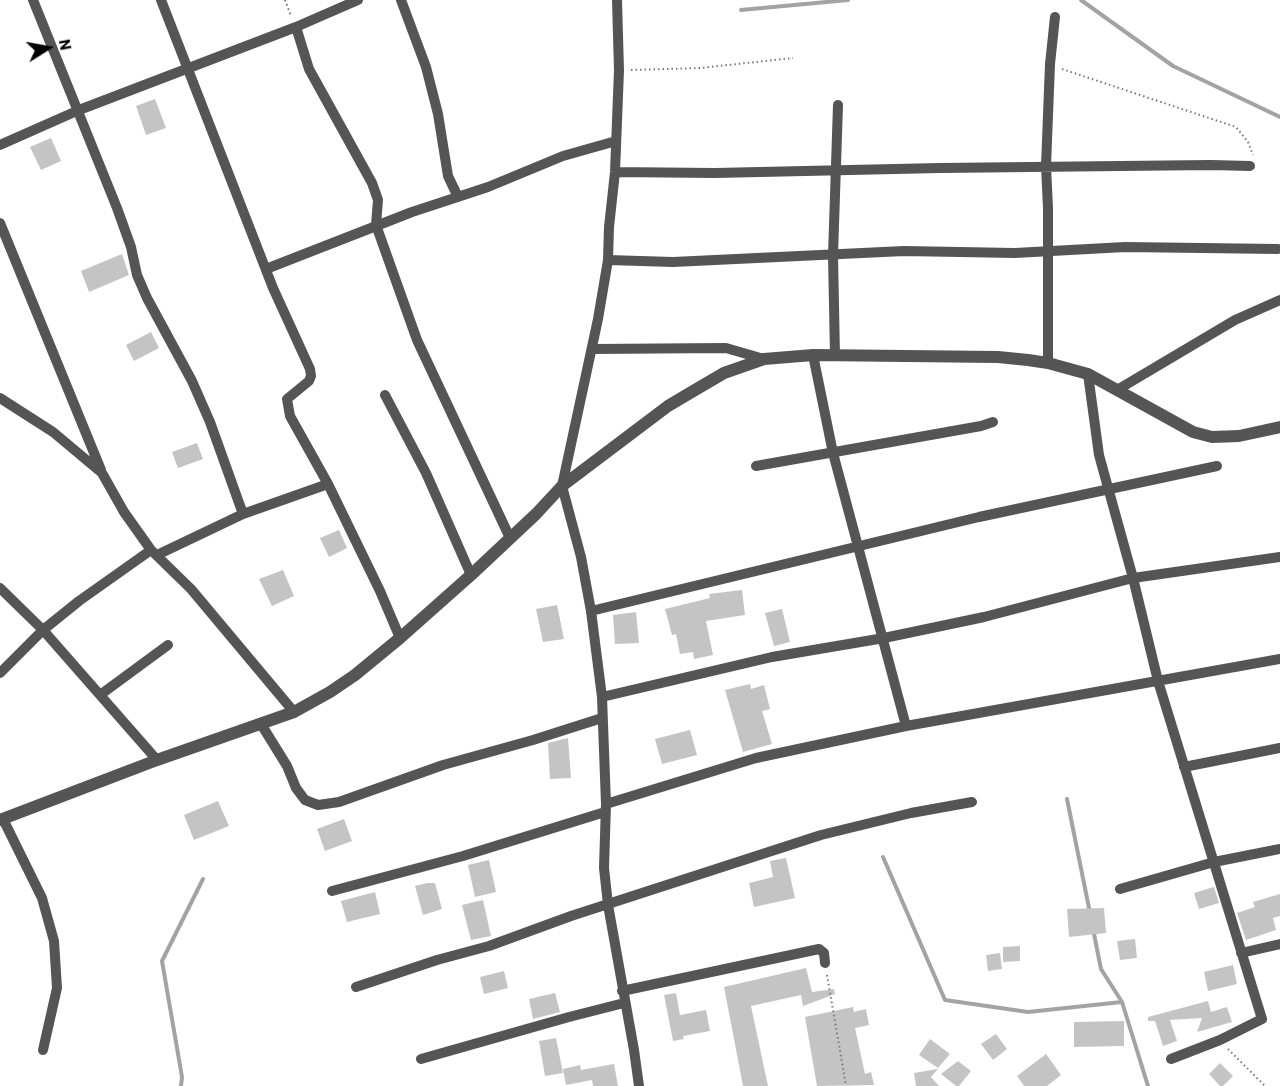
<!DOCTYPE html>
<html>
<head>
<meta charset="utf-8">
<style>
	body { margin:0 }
	#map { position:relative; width:1280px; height:1086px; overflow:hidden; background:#fff; font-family:Barlow,sans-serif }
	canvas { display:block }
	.north { position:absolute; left:18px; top:18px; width:60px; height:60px; -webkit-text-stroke:4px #fff; paint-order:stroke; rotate:79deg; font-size:16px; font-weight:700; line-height:24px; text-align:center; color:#000 }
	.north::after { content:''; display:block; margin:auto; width:21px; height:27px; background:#000; clip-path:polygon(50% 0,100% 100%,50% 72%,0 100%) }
</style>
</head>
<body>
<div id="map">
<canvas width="1280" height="1086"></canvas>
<div class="north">N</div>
</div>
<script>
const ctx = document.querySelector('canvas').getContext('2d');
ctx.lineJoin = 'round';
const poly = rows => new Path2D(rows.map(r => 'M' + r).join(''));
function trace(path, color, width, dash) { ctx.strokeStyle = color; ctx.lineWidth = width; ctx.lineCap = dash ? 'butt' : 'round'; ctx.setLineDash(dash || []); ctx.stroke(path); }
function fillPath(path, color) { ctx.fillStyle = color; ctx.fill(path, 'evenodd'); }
trace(poly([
	[1081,0,1173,66,1280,117],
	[741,10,848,0],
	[1067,799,1090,913],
	[883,857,945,1000,1028,1012,1122,1002],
	[1093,929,1101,969,1122,1002,1148,1086],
	[181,1086,182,1077,162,961,203,879]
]), '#a3a3a3', 4);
fillPath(poly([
	[155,99,166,128,146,135,136,106],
	[51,138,61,161,41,170,30,147],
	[122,254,129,275,89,292,81,271],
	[151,332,159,348,134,361,126,345],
	[197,443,203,459,178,468,172,452],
	[339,530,347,548,329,557,320,538],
	[283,570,294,596,272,606,259,579],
	[742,590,745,615,706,621,713,655,694,659,693,652,680,654,676,634,672,635,665,609,710,598,709,594],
	[557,605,564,639,543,642,536,609],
	[782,609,790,642,774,646,765,613],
	[636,612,639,643,615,644,613,615],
	[750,684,751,689,764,685,770,709,762,711,772,744,743,752,725,690],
	[690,730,697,755,662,764,655,739],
	[568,738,571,778,550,779,548,743],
	[218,801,229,826,194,840,184,815],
	[344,819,352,841,325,851,317,829],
	[786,858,795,898,754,907,749,883,773,877,770,861],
	[489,860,496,892,475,897,468,865],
	[427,883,435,883,442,909,423,915,415,886],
	[1214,887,1219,903,1199,909,1194,893],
	[375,892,380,914,347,922,341,901],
	[1280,894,1280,916,1273,918,1276,930,1246,940,1237,913,1255,907,1253,902],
	[483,900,491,936,471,940,462,905],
	[1104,908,1106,933,1069,937,1067,909],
	[1135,939,1137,958,1120,960,1117,941],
	[1020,946,1020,961,1003,962,1003,947],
	[1000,953,1002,969,988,971,986,955],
	[1233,965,1237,984,1208,991,1204,972],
	[806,968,812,992,834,989,835,994,803,1006,801,995,751,1006,768,1086,743,1086,724,987],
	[504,971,508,988,484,994,480,977],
	[555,993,560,1012,533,1019,529,999],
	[676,993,680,1015,706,1010,710,1031,683,1036,684,1039,673,1041,664,995],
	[1208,1001,1211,1012,1227,1007,1232,1022,1197,1032,1202,1018,1170,1020,1177,1041,1163,1046,1155,1021,1148,1021,1148,1017],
	[853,1007,854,1012,866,1009,869,1025,855,1028,865,1074,871,1072,874,1085,817,1086,805,1017],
	[1124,1021,1124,1046,1074,1047,1074,1022],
	[996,1034,1007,1049,993,1060,981,1044],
	[556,1038,563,1073,545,1076,539,1041],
	[930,1039,950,1054,938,1068,919,1055],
	[1046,1054,1061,1075,1047,1086,1024,1086,1017,1076],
	[958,1061,971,1071,959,1086,956,1086,941,1074],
	[1220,1063,1233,1076,1223,1086,1220,1086,1209,1074],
	[614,1064,618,1086,593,1086,592,1080,566,1085,563,1069,580,1065,581,1070],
	[938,1069,931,1077,939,1086,916,1086,914,1073]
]), '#c4c4c4');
trace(poly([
	[285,0,291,16],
	[1062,69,1236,127,1248,142,1253,155],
	[631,70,700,68,793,58],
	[827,975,846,1086],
	[1228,1049,1265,1086]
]), '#777', 2, [1.5, 3]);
trace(poly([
	[33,0,117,208,131,247,137,275,147,298,192,381,210,422,243,514],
	[161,0,273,288,310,369,311,376,309,381,287,399,290,416,328,484,380,591,400,638],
	[401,0,426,67,438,114,448,176,458,197],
	[617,0,619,70,615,172,609,227,608,260,598,319,562,486,581,557,591,611,602,697,606,804,604,868,608,905,634,1050,639,1086],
	[296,27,309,69,372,183,378,200,376,225,417,340,510,538],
	[0,145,79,110,296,27,358,0],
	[615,172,715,173,940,168,1211,165,1250,166],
	[0,223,101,470],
	[608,260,673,262,904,251,1015,253,1125,247,1278,249],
	[266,269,412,212,488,187,563,156,616,141],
	[592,349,726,348,764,359],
	[813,355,833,453,906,726],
	[835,356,833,255,838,105],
	[1048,363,1048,208,1046,166,1050,64,1055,17],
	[1088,374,1099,455,1133,578,1158,681,1262,1019,1220,1040,1171,1059],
	[1117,390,1235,320,1280,300],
	[385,395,426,473,471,575],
	[0,398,53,432,102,473,124,512,151,550,191,589,294,712],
	[756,466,981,426,993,422],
	[157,555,243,514,328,484],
	[0,588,43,630,157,760],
	[591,611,979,517,1217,466],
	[0,673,43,630,79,601,151,550],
	[100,695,168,645],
	[602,697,772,657,884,638,984,617,1133,578,1280,557],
	[261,724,287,766,296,788,305,800,318,805,339,802,443,765,533,740,602,718],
	[1184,767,1280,748],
	[606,804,756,758,906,726,1280,659],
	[3,819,42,898,54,941,57,988,43,1050],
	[1120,889,1214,862,1280,849],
	[332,891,463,856,605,812],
	[1241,953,1280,944],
	[356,987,437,960,489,946,571,916,821,835,911,813,972,802],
	[622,991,819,949,824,953,825,963],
	[421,1059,569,1017,624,1003]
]), '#555', 10);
trace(poly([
	[0,820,157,760,294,712,330,692,355,675,400,638,471,575,536,514,562,486,668,406,695,390,724,373,764,359,813,355,998,357,1028,360,1048,363,1088,374,1193,432,1212,437,1239,436,1280,427]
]), '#555', 12);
</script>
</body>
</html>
